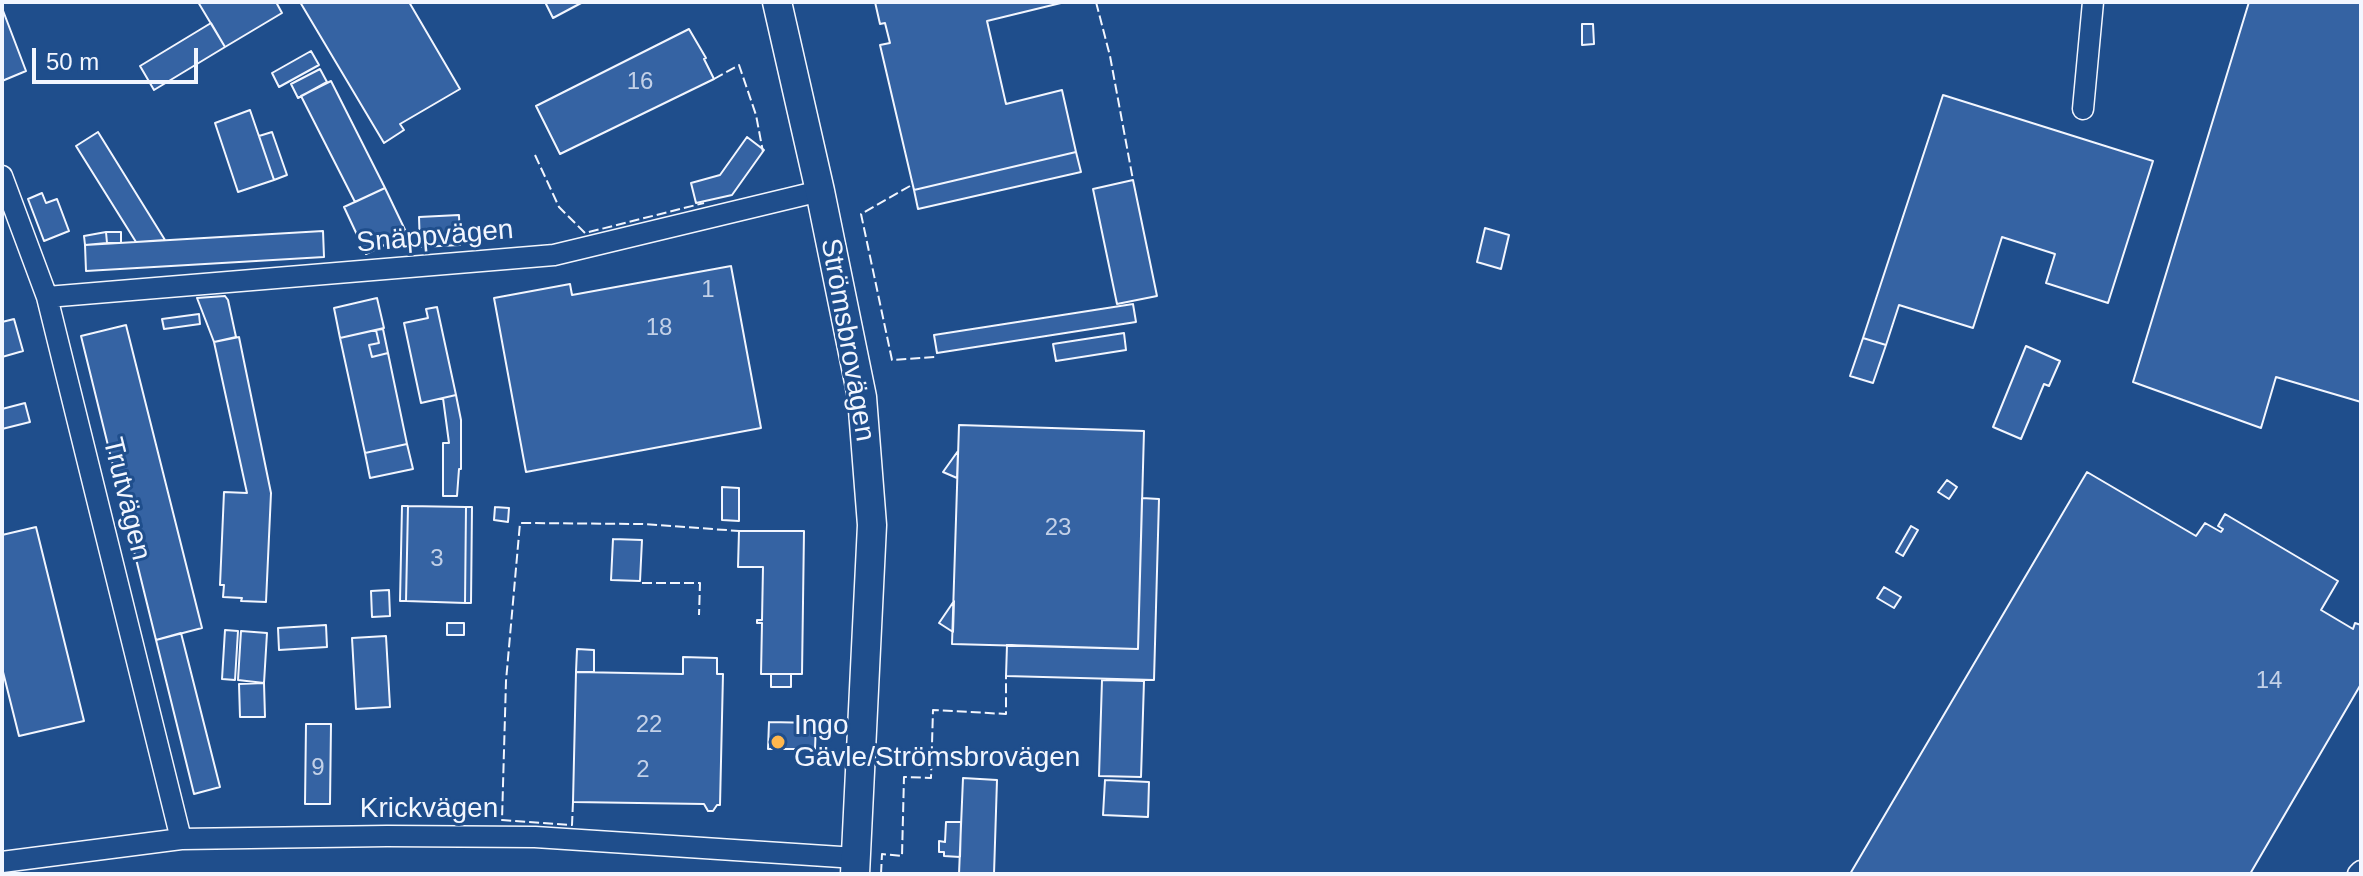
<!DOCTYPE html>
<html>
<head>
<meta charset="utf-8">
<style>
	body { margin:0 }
	#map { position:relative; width:2363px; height:876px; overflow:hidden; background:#1f4e8c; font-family:Helvetica,sans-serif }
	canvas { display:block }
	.frame { position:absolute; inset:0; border:4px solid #f2f6ff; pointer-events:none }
	.scale { position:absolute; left:32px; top:48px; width:166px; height:36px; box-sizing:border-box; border:4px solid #f2f6ff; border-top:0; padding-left:10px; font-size:24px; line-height:28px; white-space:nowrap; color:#f2f6ff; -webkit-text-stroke:6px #1f4e8c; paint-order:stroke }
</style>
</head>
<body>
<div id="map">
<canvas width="2363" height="876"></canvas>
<div class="frame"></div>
<div class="scale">50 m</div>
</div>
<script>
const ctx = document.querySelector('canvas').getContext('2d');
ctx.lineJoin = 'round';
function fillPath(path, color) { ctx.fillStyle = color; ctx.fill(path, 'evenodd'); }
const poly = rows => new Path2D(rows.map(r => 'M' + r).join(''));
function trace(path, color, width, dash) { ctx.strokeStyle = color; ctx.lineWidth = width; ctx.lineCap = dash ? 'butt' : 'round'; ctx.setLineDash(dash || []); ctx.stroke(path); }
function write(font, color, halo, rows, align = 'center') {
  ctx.font = font + ' Helvetica,sans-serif'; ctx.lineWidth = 6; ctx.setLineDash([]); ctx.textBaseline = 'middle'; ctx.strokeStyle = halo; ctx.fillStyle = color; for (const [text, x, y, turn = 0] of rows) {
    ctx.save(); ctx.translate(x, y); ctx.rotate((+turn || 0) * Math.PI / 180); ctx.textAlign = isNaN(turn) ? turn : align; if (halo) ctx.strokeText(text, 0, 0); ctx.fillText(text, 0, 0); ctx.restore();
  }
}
const building = poly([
	[198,2,276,2,282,13,225,47,198,2],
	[300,2,409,2,460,89,400,124,404,130,384,143,300,2],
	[545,2,583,2,553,18,545,2],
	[875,2,1065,2,987,21,1006,104,1062,90,1076,152,914,190,880,45,890,43,885,23,880,24,875,2],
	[2249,2,2361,2,2361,402,2276,377,2261,428,2133,382,2249,2],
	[2,8,26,71,2,81,2,8],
	[211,23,225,47,154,90,140,66,211,23],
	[1582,24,1593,24,1594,44,1582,45,1582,24],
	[689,29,706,58,704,59,714,79,560,154,536,106,689,29],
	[311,51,319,65,279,87,272,73,311,51],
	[320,69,327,82,298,98,291,84,320,69],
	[331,81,385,188,355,202,301,96,331,81],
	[1943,95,2153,161,2108,303,2046,283,2055,254,2002,237,1973,328,1899,305,1886,345,1863,338,1943,95],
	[250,110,274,180,238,192,215,123,250,110],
	[98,132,165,240,136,242,76,146,98,132],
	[272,132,287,175,274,180,259,136,272,132],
	[747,137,764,150,732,195,696,203,691,183,720,175,747,137],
	[1076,152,1081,172,918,209,914,190,1076,152],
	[1133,180,1157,296,1117,304,1093,189,1133,180],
	[385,188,407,234,366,254,344,207,385,188],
	[42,193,46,203,57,199,69,231,44,241,28,199,42,193],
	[459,215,460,245,420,247,419,217,459,215],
	[1485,228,1509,235,1501,269,1477,262,1485,228],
	[323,231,324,257,86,271,85,245,323,231],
	[106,232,107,243,85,245,84,236,106,232],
	[106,232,121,232,121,243,107,243,106,232],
	[731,266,761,428,526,472,494,298,570,284,572,295,731,266],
	[225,296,228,300,236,337,214,342,197,298,225,296],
	[377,298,384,328,340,338,334,308,377,298],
	[1133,304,1136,322,937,353,934,335,1133,304],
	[437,307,456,395,421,403,404,323,428,318,426,309,437,307],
	[199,314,200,324,164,329,162,319,199,314],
	[14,319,23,351,2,357,2,322,14,319],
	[126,325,202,628,156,640,81,336,126,325],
	[383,329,388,353,372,357,369,345,379,343,376,330,383,329],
	[376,330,379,343,369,345,372,357,388,353,407,444,365,453,340,338,376,330],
	[1124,333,1126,350,1056,361,1053,344,1124,333],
	[239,337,271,493,266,602,241,601,242,598,223,597,224,585,220,585,224,492,247,493,214,342,239,337],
	[1863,338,1886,345,1873,383,1850,376,1863,338],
	[2026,346,2060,361,2049,386,2044,384,2021,439,1993,427,2026,346],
	[456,395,461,420,461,469,459,469,457,496,443,496,443,443,449,443,443,398,456,395],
	[25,403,30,422,2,429,2,409,25,403],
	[959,425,1144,431,1138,649,952,644,959,425],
	[407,444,413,469,370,478,365,453,407,444],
	[958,451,957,478,943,472,958,451],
	[2087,472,2196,536,2205,523,2221,532,2223,529,2218,526,2225,514,2338,581,2321,610,2353,629,2355,623,2361,625,2361,684,2250,874,1850,874,2087,472],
	[1947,480,1957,487,1949,499,1938,492,1947,480],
	[722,487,739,488,739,521,722,520,722,487],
	[1142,498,1159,499,1154,680,1006,676,1007,645,1138,649,1142,498],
	[402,506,408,506,406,601,400,601,402,506],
	[408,506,466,507,465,603,406,601,408,506],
	[466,507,472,507,471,603,465,603,466,507],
	[495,507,509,508,508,522,494,520,495,507],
	[1911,526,1918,530,1903,556,1896,552,1911,526],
	[36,527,84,721,19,736,2,668,2,535,36,527],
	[739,531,804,531,802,674,761,674,762,623,757,623,757,620,762,620,763,567,738,567,739,531],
	[613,539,642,540,640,581,611,580,613,539],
	[1884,587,1901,597,1894,608,1877,598,1884,587],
	[389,590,390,616,372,617,371,591,389,590],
	[954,601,953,632,939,623,954,601],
	[447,623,464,623,464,635,447,635,447,623],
	[326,625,327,647,279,650,278,628,326,625],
	[225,630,238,631,235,680,222,679,225,630],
	[241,631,267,633,264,683,238,680,241,631],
	[181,633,220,787,194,794,156,640,181,633],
	[386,636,390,707,356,709,352,638,386,636],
	[577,649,594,650,594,672,576,672,577,649],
	[683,657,717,658,717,674,723,674,720,805,717,805,713,811,708,811,704,804,573,802,576,672,683,674,683,657],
	[771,674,791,674,791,687,771,687,771,674],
	[1102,680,1144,681,1141,777,1099,776,1102,680],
	[264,683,265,717,240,717,239,684,264,683],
	[769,722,816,723,815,749,768,749,769,722],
	[306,724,331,724,330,804,305,804,306,724],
	[963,778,997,780,994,874,959,874,963,778],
	[1105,780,1149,782,1148,817,1103,815,1105,780],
	[946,822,961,822,960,857,944,856,944,852,939,852,939,841,945,842,946,822]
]);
fillPath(building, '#3563a3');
trace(building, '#f2f6ff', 2);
const street = poly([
	[2083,109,2093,2],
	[2,176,47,297,181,839],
	[47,297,554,255,820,191],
	[2,862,181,839,387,836,535,837,856,858],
	[2358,874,2361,871]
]);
const secondary = poly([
	[777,2,820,191,862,397,872,525,855,874]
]);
trace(street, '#f2f6ff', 23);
trace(secondary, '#f2f6ff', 31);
trace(street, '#1f4e8c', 20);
trace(secondary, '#1f4e8c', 28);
trace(poly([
	[1096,2,1110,56,1133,180],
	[714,79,739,65,756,115,763,152],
	[535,155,559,207,585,233,704,203],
	[910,186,861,214,892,360,935,357],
	[642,583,700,583,699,615],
	[573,802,572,825,502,820,506,681,520,523,643,524,739,531],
	[881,874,882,854,902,856,904,777,931,778,933,710,1006,714,1006,676]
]), '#f2f6ff', 2, [10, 4]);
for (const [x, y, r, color] of [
	[778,742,8,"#ffb74d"]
]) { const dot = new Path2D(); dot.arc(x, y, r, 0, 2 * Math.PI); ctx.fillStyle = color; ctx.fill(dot); trace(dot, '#1f4e8c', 3); }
write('24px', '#c3d1e8', null, [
	["16",640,82],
	["1",708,290],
	["18",659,328],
	["23",1058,528],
	["3",437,559],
	["14",2269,681],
	["22",649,725],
	["9",318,768],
	["2",643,770]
]);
write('28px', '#f2f6ff', '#1f4e8c', [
	["Snäppvägen",435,237,-5],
	["Strömsbrovägen",847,340,80],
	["Trutvägen",126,499,76],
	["Krickvägen",429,809]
]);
write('28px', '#f2f6ff', '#1f4e8c', [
	["Ingo",794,726],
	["Gävle/Strömsbrovägen",794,758]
], 'left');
</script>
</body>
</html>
